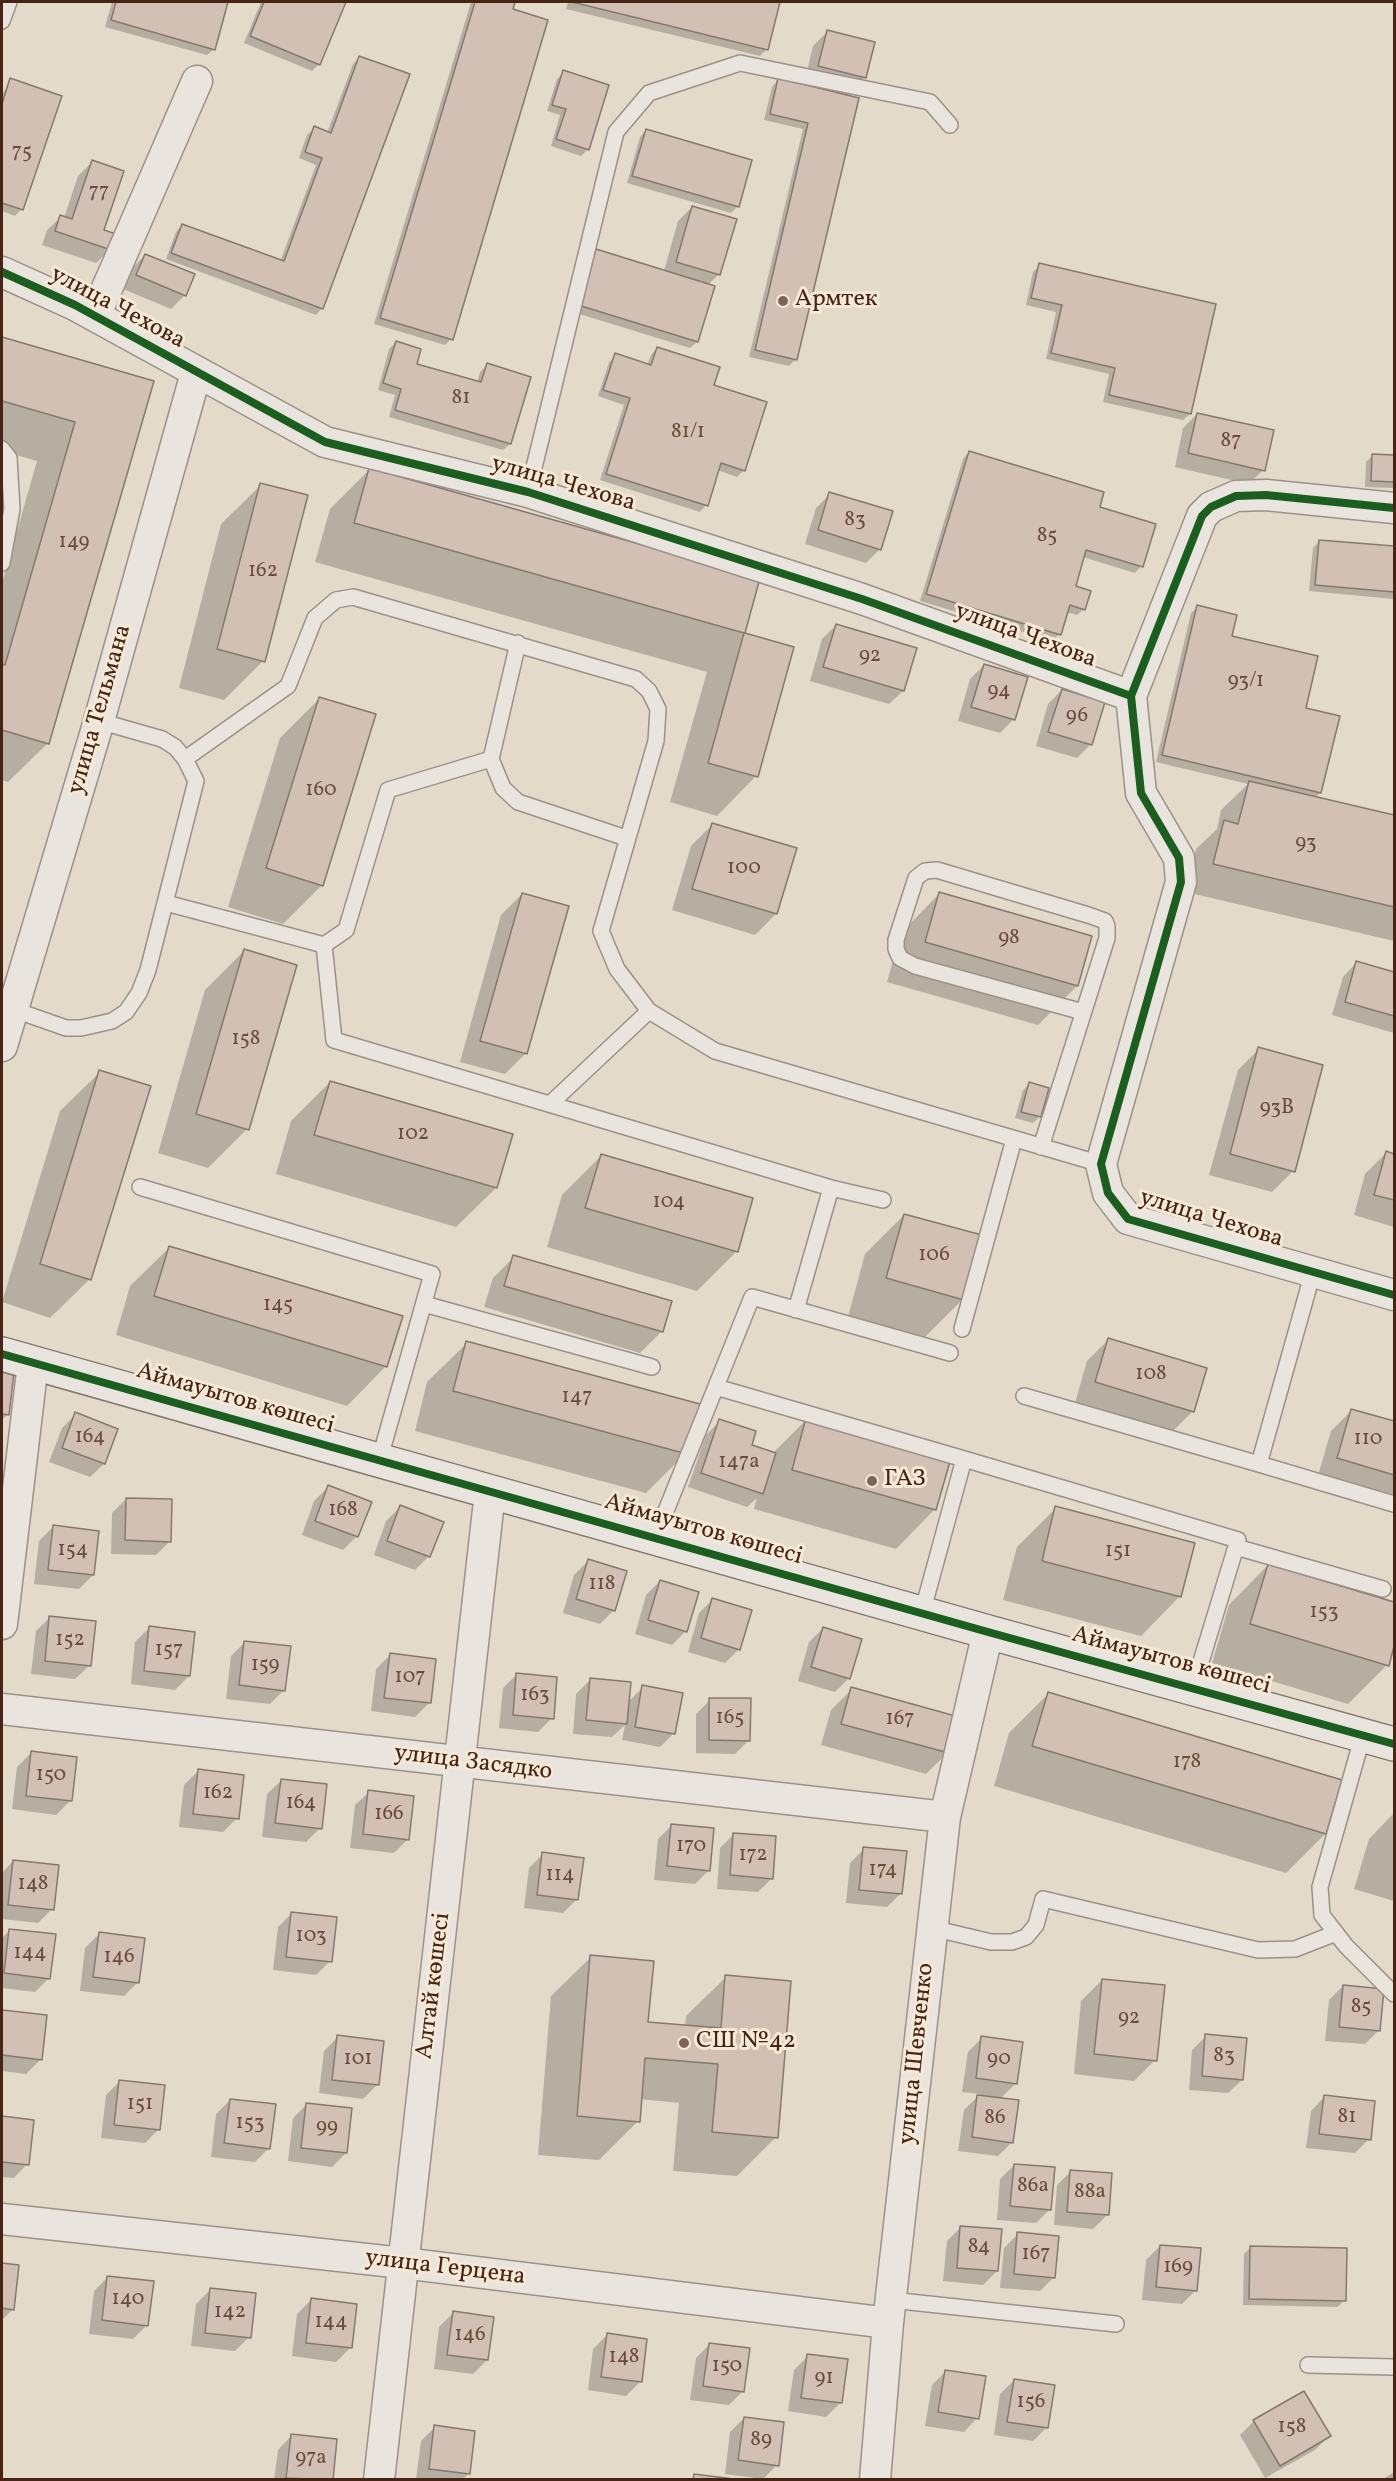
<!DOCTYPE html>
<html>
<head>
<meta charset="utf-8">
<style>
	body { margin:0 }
	#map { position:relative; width:1396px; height:2481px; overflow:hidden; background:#e4daca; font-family:Vollkorn,serif }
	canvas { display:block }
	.frame { position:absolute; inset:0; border:3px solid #472415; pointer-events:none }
</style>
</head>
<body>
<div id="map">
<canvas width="1396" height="2481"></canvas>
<div class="frame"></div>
</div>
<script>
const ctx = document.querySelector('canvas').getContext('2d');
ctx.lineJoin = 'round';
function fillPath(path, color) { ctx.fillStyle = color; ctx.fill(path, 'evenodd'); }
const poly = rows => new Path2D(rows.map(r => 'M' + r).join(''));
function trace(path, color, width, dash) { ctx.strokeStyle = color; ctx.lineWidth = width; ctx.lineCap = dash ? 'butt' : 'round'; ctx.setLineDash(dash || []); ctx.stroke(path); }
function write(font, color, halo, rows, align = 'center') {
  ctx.font = font + ' Vollkorn,serif'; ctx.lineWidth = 6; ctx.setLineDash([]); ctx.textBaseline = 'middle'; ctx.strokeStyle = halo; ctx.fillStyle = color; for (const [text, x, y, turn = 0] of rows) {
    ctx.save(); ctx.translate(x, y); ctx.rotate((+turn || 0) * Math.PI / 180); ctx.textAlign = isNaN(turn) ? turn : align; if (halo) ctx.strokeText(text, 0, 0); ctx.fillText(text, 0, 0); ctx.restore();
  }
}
fillPath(poly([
	[112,2,227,2,214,49,207,55,105,27],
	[261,2,345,2,319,64,312,71,244,43],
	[471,2,513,2,451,339,445,345,374,324],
	[568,2,778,2,767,49,760,56,566,9],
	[827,32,865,77,851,91,805,80,813,46],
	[360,57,322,308,316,315,166,259,176,232,182,225,280,262,316,165,299,158,307,135,314,128,327,133,353,64],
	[564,72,588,149,581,156,551,146,560,115,547,111,557,79],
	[11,80,21,209,15,216,2,211,2,95],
	[778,80,857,99,795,360,789,366,749,357,803,129,764,120,772,87],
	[646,130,738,206,731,213,627,183,640,137],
	[92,162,103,231,110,249,96,263,42,245,47,230,61,217,64,218,78,176],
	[692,207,719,274,708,285,697,342,690,348,573,312,589,257,596,251,664,271,678,221],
	[145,255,185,295,171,309,123,289,131,269],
	[1040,265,1190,414,1183,420,1103,402,1109,374,1046,359,1056,312,1026,305,1033,272],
	[2,339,152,382,48,743,8,782,2,780,2,583,37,461,2,451],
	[396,342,415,365,477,383,480,372,487,365,510,444,503,450,389,417,395,395,378,390,389,349],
	[657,348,712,386,744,470,737,477,717,470,706,505,700,512,600,480,624,405,598,396,609,362,616,355,647,365,651,355],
	[1197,414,1263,470,1249,484,1175,467,1183,428],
	[969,452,1098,508,1141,566,1135,573,1083,557,1074,587,1084,609,1077,615,1066,612,1059,634,1053,641,920,601,963,459],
	[1373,455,1394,457,1394,488,1365,487,1366,462],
	[369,470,744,632,742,634,792,648,756,776,717,816,670,802,707,672,315,562,330,509],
	[261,485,263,661,224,700,179,688,221,524],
	[830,494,880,549,866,563,805,544,816,508],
	[1319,541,1394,548,1394,599,1309,591,1313,548],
	[1198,607,1304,709,1320,793,1315,798,1394,817,1394,941,1186,892,1196,849,1217,829,1221,810,1248,784,1156,762,1191,613],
	[836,625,903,691,889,704,810,681,822,639],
	[984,665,1014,719,1000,733,958,721,970,679],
	[1062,690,1091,744,1077,758,1036,746,1048,704],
	[319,699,322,885,283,924,228,907,280,738],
	[712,825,776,914,755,935,672,910,691,846],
	[940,893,1077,986,1038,1025,887,982,901,933],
	[522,894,526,1053,505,1074,460,1062,501,915],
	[244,951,247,1129,208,1168,158,1153,205,990],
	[1356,963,1394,974,1394,1033,1332,1015,1343,977],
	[1259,1049,1293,1171,1272,1192,1209,1175,1238,1070],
	[100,1072,90,1279,50,1318,2,1302,60,1111],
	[330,1082,511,1135,496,1188,456,1227,276,1174,291,1121],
	[1029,1084,1039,1117,1033,1123,1015,1118,1023,1090],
	[1386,1153,1394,1155,1394,1227,1354,1215,1365,1174],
	[602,1155,752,1199,736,1252,697,1291,547,1247,562,1195],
	[904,1215,963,1299,924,1338,848,1317,865,1254],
	[170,1247,386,1366,347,1406,116,1335,130,1286],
	[514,1257,670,1302,661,1332,640,1353,484,1307,493,1278],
	[1108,1340,1193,1411,1172,1432,1075,1403,1087,1361],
	[467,1343,686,1453,646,1493,415,1431,427,1382],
	[2,1372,12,1373,8,1414,2,1420],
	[1352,1410,1394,1423,1394,1502,1317,1479,1331,1431],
	[76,1414,104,1464,90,1477,49,1462,62,1428],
	[807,1419,935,1509,896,1549,754,1509,757,1498,747,1507,688,1487,706,1435,720,1421,750,1446,773,1453],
	[328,1487,357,1536,343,1550,302,1535,314,1501],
	[126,1499,170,1541,156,1555,111,1554,112,1513],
	[400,1507,429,1556,415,1570,374,1555,386,1521],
	[1056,1508,1180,1596,1141,1636,1003,1600,1017,1547],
	[53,1527,93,1575,79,1589,34,1584,39,1541],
	[588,1561,614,1610,600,1624,563,1613,574,1575],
	[1268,1565,1394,1603,1394,1640,1387,1665,1348,1704,1212,1663,1229,1605],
	[660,1581,686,1631,672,1645,635,1634,646,1595],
	[713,1599,739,1649,725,1663,688,1652,699,1613],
	[50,1617,89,1666,75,1679,31,1674,36,1631],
	[149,1628,189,1676,175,1690,131,1684,135,1642],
	[823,1628,849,1678,835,1692,798,1681,809,1642],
	[245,1642,284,1690,270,1704,226,1699,231,1656],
	[390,1655,429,1703,415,1717,371,1711,376,1669],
	[517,1674,552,1718,538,1732,499,1728,503,1688],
	[590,1680,628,1702,643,1687,674,1733,660,1747,622,1740,625,1725,612,1737,573,1734,576,1694],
	[852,1689,947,1753,926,1774,821,1745,831,1710],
	[1048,1694,1325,1834,1286,1873,994,1786,1009,1733],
	[710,1700,749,1740,735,1754,696,1753,696,1714],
	[31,1753,70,1801,56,1815,12,1809,17,1767],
	[198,1771,237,1818,223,1832,179,1827,184,1785],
	[281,1781,320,1828,306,1842,262,1837,267,1794],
	[369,1792,408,1839,394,1853,350,1848,355,1805],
	[1394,1813,1394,1901,1354,1889,1369,1839],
	[672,1825,709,1870,695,1884,654,1880,658,1839],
	[734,1834,772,1878,758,1892,717,1889,720,1848],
	[864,1849,901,1893,887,1907,846,1903,850,1863],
	[543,1854,577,1899,563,1913,524,1908,529,1868],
	[13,1861,52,1909,38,1923,2,1919,2,1873],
	[292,1913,330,1961,316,1975,273,1970,278,1927],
	[10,1930,49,1978,35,1992,2,1988,2,1938],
	[99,1934,138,1982,124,1996,80,1991,85,1948],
	[591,1957,646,2023,685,2026,686,2016,726,1977,776,2137,737,2176,673,2171,679,2103,640,2099,638,2121,599,2160,538,2155,551,1996],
	[1102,1980,1155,2060,1134,2081,1074,2074,1081,2001],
	[1343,1986,1379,2030,1365,2044,1325,2041,1329,2000],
	[2,2012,45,2017,40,2060,26,2074,2,2071],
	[1206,2036,1242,2080,1228,2093,1189,2090,1192,2050],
	[338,2037,377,2085,363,2099,319,2093,324,2051],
	[982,2038,1016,2083,1000,2099,1012,2142,998,2156,958,2151,964,2110,980,2094,962,2092,968,2052],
	[120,2081,159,2129,145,2143,101,2138,106,2095],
	[1324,2097,1369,2139,1355,2153,1306,2148,1311,2111],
	[230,2100,269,2148,255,2162,211,2157,216,2114],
	[307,2104,346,2153,332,2167,288,2161,293,2118],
	[2,2118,32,2122,27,2164,14,2178,2,2177],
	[1014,2165,1050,2209,1036,2223,997,2220,1000,2179],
	[1071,2171,1107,2215,1093,2229,1054,2225,1057,2185],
	[961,2227,997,2271,983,2285,943,2281,947,2241],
	[1018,2234,1054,2277,1040,2291,1000,2288,1004,2248],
	[1160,2246,1196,2290,1182,2304,1142,2300,1146,2260],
	[1251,2247,1344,2300,1338,2307,1243,2305,1244,2254],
	[2,2264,18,2266,13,2309,2,2320],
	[108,2277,147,2325,133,2339,89,2334,94,2291],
	[210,2290,249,2337,235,2351,191,2346,196,2304],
	[311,2300,350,2348,336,2362,292,2356,297,2314],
	[453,2313,487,2360,473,2374,434,2369,439,2327],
	[607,2335,640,2382,626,2396,588,2390,593,2349],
	[710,2344,743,2391,729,2405,690,2400,696,2358],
	[808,2356,840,2403,826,2417,788,2411,794,2370],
	[946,2371,977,2418,964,2432,925,2426,932,2385],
	[1014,2380,1047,2427,1033,2441,994,2435,1000,2394],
	[744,2418,777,2465,763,2479,725,2474,730,2432],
	[1254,2421,1329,2436,1315,2450,1265,2478,1240,2435],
	[435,2427,468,2474,462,2480,416,2480,421,2441],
	[291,2436,331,2480,274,2480,278,2450],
	[1394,2472,1394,2480,1382,2480]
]), '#0003');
const building = poly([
	[116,2,228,2,215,50,111,20,116,2],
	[264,2,346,2,320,65,250,36,264,2],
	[475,2,515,2,513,9,548,20,453,340,380,318,475,2],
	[572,2,780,2,768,50,572,2],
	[827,30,875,42,866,78,818,66,827,30],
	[359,56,410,74,323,309,171,253,182,224,284,261,322,158,305,152,314,126,331,133,359,56],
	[563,70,609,85,589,150,556,139,566,109,552,105,563,70],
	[10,78,62,96,23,210,2,203,2,104,10,78],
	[778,78,859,98,797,360,755,350,808,123,770,114,778,78],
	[646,129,752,160,739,207,632,176,646,129],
	[92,160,124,171,104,230,116,234,111,250,55,231,60,215,72,219,92,160],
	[692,206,737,219,720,275,676,262,692,206],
	[596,249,715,286,698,342,578,305,596,249],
	[145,254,195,274,186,296,136,275,145,254],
	[1039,263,1216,304,1191,414,1109,395,1115,368,1051,353,1062,305,1031,298,1039,263],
	[2,337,154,381,49,744,2,730,2,664,5,665,75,422,2,401,2,337],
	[396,341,421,349,417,364,481,382,487,363,531,377,511,444,395,410,401,389,383,383,396,341],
	[657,347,720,367,714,385,767,402,745,471,721,463,708,506,606,474,630,398,603,390,615,353,651,365,657,347],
	[1197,413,1274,430,1265,471,1188,453,1197,413],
	[969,451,1104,492,1100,507,1156,524,1143,567,1086,550,1076,586,1091,591,1085,610,1070,605,1061,635,926,594,969,451],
	[1372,454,1394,455,1394,482,1371,481,1372,454],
	[369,468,760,578,745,633,794,647,758,777,708,763,744,633,354,523,369,468],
	[260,483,308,495,265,662,217,649,260,483],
	[829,492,893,511,881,550,818,530,829,492],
	[1319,540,1394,546,1394,592,1315,585,1319,540],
	[1197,605,1237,615,1232,636,1318,656,1306,708,1340,716,1321,793,1162,755,1197,605],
	[836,624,917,648,904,691,823,667,836,624],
	[984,664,1028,677,1015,720,971,707,984,664],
	[1062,689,1105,702,1092,745,1048,732,1062,689],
	[319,697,376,714,323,886,266,868,319,697],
	[1249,781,1394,815,1394,907,1213,864,1224,820,1238,824,1249,781],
	[712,823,797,848,777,914,692,889,712,823],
	[939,892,1092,936,1078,986,925,942,939,892],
	[522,893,569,906,527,1054,480,1041,522,893],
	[244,949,297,965,249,1130,196,1114,244,949],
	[1356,961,1394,972,1394,1016,1345,1002,1356,961],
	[1258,1047,1323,1065,1295,1172,1230,1154,1258,1047],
	[99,1070,151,1086,91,1280,40,1264,99,1070],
	[330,1081,513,1134,497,1188,314,1135,330,1081],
	[1029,1082,1049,1088,1041,1117,1021,1112,1029,1082],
	[1386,1151,1394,1154,1394,1200,1374,1195,1386,1151],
	[601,1154,753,1198,738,1252,585,1208,601,1154],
	[904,1214,982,1235,964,1300,886,1278,904,1214],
	[169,1246,403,1316,387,1367,154,1296,169,1246],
	[513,1255,672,1301,663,1332,504,1286,513,1255],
	[1108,1338,1207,1368,1194,1412,1095,1382,1108,1338],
	[466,1341,700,1404,687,1454,453,1391,466,1341],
	[2,1370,14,1372,9,1415,2,1414,2,1370],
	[1351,1409,1394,1421,1394,1475,1337,1458,1351,1409],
	[75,1412,118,1429,105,1464,62,1448,75,1412],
	[806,1418,951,1458,936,1510,792,1470,806,1418],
	[719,1419,756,1431,752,1445,776,1453,763,1494,701,1473,719,1419],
	[328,1485,372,1502,358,1537,315,1521,328,1485],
	[126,1498,172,1499,171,1542,125,1540,126,1498],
	[400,1505,444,1522,430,1557,387,1541,400,1505],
	[1055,1506,1195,1543,1181,1597,1042,1561,1055,1506],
	[53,1525,99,1531,94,1575,48,1570,53,1525],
	[588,1559,627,1571,615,1611,576,1599,588,1559],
	[1268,1564,1394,1602,1394,1646,1389,1666,1250,1624,1268,1564],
	[660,1580,699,1592,687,1632,648,1620,660,1580],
	[712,1598,752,1610,740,1650,701,1638,712,1598],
	[49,1616,96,1621,91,1666,45,1661,49,1616],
	[149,1626,195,1632,190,1676,144,1671,149,1626],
	[823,1627,862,1639,850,1679,811,1667,823,1627],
	[244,1641,291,1646,285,1691,239,1685,244,1641],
	[390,1653,436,1659,431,1703,384,1698,390,1653],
	[516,1673,557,1677,554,1719,513,1715,516,1673],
	[590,1678,631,1682,627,1724,586,1720,590,1678],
	[642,1685,683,1693,675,1734,635,1727,642,1685],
	[851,1687,959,1717,949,1753,841,1724,851,1687],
	[1048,1692,1342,1780,1326,1834,1032,1746,1048,1692],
	[709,1698,751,1698,750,1741,709,1740,709,1698],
	[31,1751,77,1757,72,1801,26,1796,31,1751],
	[198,1769,244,1775,239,1819,193,1814,198,1769],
	[281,1779,327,1784,322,1829,275,1823,281,1779],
	[368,1790,414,1796,409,1840,363,1834,368,1790],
	[671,1824,714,1828,710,1871,667,1866,671,1824],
	[733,1833,776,1836,773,1879,730,1875,733,1833],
	[863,1847,907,1851,902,1894,859,1890,863,1847],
	[542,1852,584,1858,578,1900,537,1895,542,1852],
	[13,1860,59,1865,54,1910,8,1905,13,1860],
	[291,1912,337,1917,332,1962,286,1957,291,1912],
	[9,1929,56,1934,50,1979,4,1973,9,1929],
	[99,1932,145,1938,139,1983,93,1977,99,1932],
	[590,1955,654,1961,648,2022,721,2028,725,1975,791,1981,778,2138,712,2132,718,2064,645,2058,640,2122,577,2116,590,1955],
	[1102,1979,1165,1985,1157,2061,1094,2054,1102,1979],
	[1343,1985,1384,1989,1380,2031,1339,2027,1343,1985],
	[2,2010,47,2015,42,2060,2,2055,2,2010],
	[1205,2034,1247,2038,1243,2080,1202,2076,1205,2034],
	[337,2035,384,2041,379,2085,332,2080,337,2035],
	[981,2036,1023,2042,1017,2084,976,2078,981,2036],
	[119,2080,165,2085,160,2130,114,2125,119,2080],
	[977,2095,1019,2100,1013,2143,972,2137,977,2095],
	[1324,2095,1375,2101,1371,2140,1319,2134,1324,2095],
	[230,2099,276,2104,270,2149,224,2143,230,2099],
	[306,2103,352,2108,347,2153,301,2148,306,2103],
	[2,2116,34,2120,29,2165,2,2162,2,2116],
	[1014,2164,1055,2167,1051,2210,1010,2206,1014,2164],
	[1070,2170,1112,2173,1109,2215,1067,2212,1070,2170],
	[960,2226,1002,2229,998,2271,957,2268,960,2226],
	[1017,2232,1059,2236,1055,2278,1014,2274,1017,2232],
	[1160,2245,1201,2248,1197,2291,1156,2287,1160,2245],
	[1250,2246,1347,2248,1346,2301,1249,2299,1250,2246],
	[2,2263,19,2265,14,2310,2,2308,2,2263],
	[107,2276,154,2281,148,2326,102,2320,107,2276],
	[210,2288,256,2293,251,2338,205,2333,210,2288],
	[311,2298,357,2304,352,2348,306,2343,311,2298],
	[453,2311,494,2317,488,2360,447,2355,453,2311],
	[607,2333,647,2339,642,2382,601,2377,607,2333],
	[709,2343,750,2348,744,2392,703,2386,709,2343],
	[807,2354,848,2359,842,2403,801,2398,807,2354],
	[945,2370,986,2376,979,2419,938,2412,945,2370],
	[1014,2379,1055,2385,1048,2428,1007,2422,1014,2379],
	[1304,2391,1331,2436,1280,2466,1253,2420,1304,2391],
	[744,2417,784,2422,779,2466,738,2460,744,2417],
	[434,2425,475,2431,470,2474,429,2469,434,2425],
	[291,2434,337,2439,333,2480,286,2478,291,2434],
	[694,2474,734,2479,693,2480,694,2474]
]);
fillPath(building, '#d1c0b3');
trace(building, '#85796f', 1.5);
const lane = poly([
	[2,21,9,2],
	[2,449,9,458,12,509,2,563],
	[528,492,616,132,649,93,740,63,930,102,950,125],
	[185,759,288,686,315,618,336,600,353,597,636,679,649,691,658,709,656,741,601,931,617,969,649,1011,715,1051,1101,1164],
	[491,759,518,643],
	[166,903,324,945,334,1040,831,1188],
	[324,945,346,930,388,790,491,759,503,788,518,802,626,838],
	[12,1009,66,1028,81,1028,112,1021,126,1012,139,993,148,970,196,781,185,759,175,747,162,739,99,721],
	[551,1103,649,1011],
	[1041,1147,1107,938,1107,926,1105,921,1088,915,937,870,925,871,916,878,896,940,896,949,900,958,915,966,1083,1012],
	[140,1187,432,1274,379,1461],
	[1313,1272,1259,1464,1394,1504],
	[424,1304,652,1367],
	[796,1310,831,1188,883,1200],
	[962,1329,1014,1139],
	[716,1387,964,1459],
	[1024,1396,1259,1464],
	[655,1538,752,1297,950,1353],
	[1236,1547,1383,1589],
	[922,1613,964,1459,1238,1540,1193,1688],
	[1363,1735,1320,1887,1322,1915,1346,1946,1394,1994],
	[932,1928,991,1942,1012,1942,1026,1937,1036,1925,1043,1899,1258,1950,1295,1949,1336,1933],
	[891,2300,1116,2324],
	[1308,2365,1394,2367]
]);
const street = poly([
	[2,272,75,305,325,442,528,492,862,599,1131,696],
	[95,316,197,81],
	[1394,508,1266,495,1236,496,1211,507,1202,516,1131,696,1141,793,1179,858,1181,882,1101,1164,1108,1193,1128,1219,1394,1295],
	[2,1046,99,721,196,373],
	[2,1624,33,1363],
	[2,1709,945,1817],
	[2,2219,403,2263,888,2323],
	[379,2480,490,1492],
	[875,2480,888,2323,945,1817,988,1632]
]);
const secondary = poly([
	[2,1354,988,1632,1394,1744]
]);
trace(lane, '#9c9187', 18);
trace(street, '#9c9187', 33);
trace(secondary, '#85796f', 36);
trace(lane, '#e9e4dd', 15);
trace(street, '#e9e4dd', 30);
trace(secondary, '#e9e4dd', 33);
trace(poly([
	[2,272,75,305,325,442,528,492,862,599,1131,696],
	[1394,508,1266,495,1236,496,1211,507,1202,516,1131,696,1141,793,1179,858,1181,882,1101,1164,1108,1193,1128,1219,1394,1295],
	[2,1354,988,1632,1394,1744]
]), '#1b5e20', 8);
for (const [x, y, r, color] of [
	[783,301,6,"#7e6454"],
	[872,1481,6,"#7e6454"],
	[684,2043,6,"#7e6454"]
]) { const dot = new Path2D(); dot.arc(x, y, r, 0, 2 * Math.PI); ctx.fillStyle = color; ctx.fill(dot); trace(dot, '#f4e9d6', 2); }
write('21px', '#6a4b3c', null, [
	["75",22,153],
	["77",99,193],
	["81",461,399],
	["81/1",688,433],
	["87",1231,442],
	["83",855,521],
	["85",1047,537],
	["149",74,543],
	["162",263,572],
	["92",870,657],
	["93/1",1246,682],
	["94",999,692],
	["96",1077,717],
	["160",321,791],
	["93",1306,844],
	["100",744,869],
	["98",1009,939],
	["158",246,1040],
	["93В",1277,1109],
	["102",413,1135],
	["104",669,1203],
	["106",934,1256],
	["145",278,1306],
	["108",1151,1375],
	["147",577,1398],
	["164",90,1438],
	["110",1368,1440],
	["147а",739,1463],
	["168",343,1511],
	["154",73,1551],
	["151",1118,1552],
	["118",602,1585],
	["153",1324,1613],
	["152",70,1641],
	["157",169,1651],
	["159",265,1666],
	["107",410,1678],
	["163",535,1696],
	["165",730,1719],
	["167",900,1720],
	["178",1187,1763],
	["150",51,1776],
	["162",218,1794],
	["164",301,1804],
	["166",389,1815],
	["170",691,1847],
	["172",753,1856],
	["174",883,1871],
	["114",560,1876],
	["148",33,1885],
	["103",311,1937],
	["144",30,1954],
	["146",119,1958],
	["85",1361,2008],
	["92",1129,2019],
	["83",1224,2057],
	["101",358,2060],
	["90",999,2060],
	["151",140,2105],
	["81",1347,2118],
	["86",995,2119],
	["153",250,2124],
	["99",327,2128],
	["86а",1033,2187],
	["88а",1090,2193],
	["84",979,2248],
	["167",1036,2255],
	["169",1178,2268],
	["140",128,2300],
	["142",230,2313],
	["144",331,2323],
	["146",470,2336],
	["148",624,2358],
	["150",727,2367],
	["91",824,2379],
	["156",1031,2403],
	["158",1292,2428],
	["89",761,2441],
	["97а",311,2459]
]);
write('24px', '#472415', '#f4e9d6', [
	["Армтек",795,301],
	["ГАЗ",884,1481],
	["СШ №42",696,2043]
], 'left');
write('24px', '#472415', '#f4e9d6', [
	["улица Чехова",117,309,28],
	["улица Чехова",563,485,16],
	["улица Чехова",1025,637,20],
	["улица Тельмана",101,710,-74],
	["улица Чехова",1211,1220,17],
	["Аймауытов көшесі",235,1400,16],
	["Аймауытов көшесі",703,1531,16],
	["Аймауытов көшесі",1171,1662,15],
	["улица Засядко",473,1764,7],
	["Алтай көшесі",435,1986,-83],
	["улица Шевченко",918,2054,-84],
	["улица Герцена",445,2269,7]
]);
</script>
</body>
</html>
